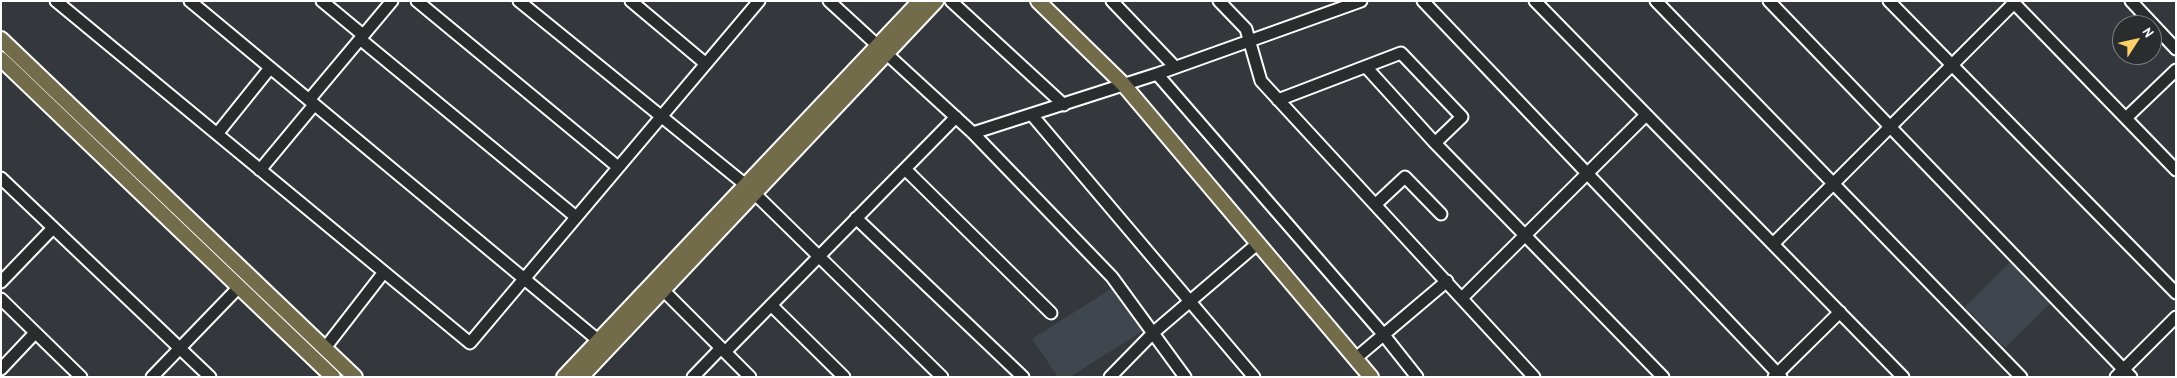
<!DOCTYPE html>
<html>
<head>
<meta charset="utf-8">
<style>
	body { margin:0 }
	#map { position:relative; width:2177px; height:378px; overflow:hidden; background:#34383c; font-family:"Patrick Hand",sans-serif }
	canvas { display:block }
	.frame { position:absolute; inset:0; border:2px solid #fff; pointer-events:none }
	.north { position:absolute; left:2112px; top:15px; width:50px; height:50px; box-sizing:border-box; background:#2a2d2e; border:1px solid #7f8182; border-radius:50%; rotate:55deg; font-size:14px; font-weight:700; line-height:20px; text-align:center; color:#fff }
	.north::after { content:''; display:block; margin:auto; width:18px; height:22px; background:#ffd166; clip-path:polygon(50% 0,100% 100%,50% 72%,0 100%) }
</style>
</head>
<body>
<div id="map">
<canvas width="2177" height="378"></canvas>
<div class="frame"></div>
<div class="north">N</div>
</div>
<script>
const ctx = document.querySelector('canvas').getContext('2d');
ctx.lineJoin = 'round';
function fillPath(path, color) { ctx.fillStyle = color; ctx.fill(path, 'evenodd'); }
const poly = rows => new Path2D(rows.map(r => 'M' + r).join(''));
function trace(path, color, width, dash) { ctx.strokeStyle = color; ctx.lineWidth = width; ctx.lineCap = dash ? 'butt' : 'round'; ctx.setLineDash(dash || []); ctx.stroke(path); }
fillPath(poly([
	[2013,259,2054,300,2005,348,1965,307],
	[1112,288,1144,330,1070,377,1058,377,1032,339]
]), '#40464d');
const minor = poly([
	[56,1,470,343,759,1],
	[190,1,599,341],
	[322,1,363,35],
	[417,1,618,167],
	[519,1,747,186,942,377],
	[631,1,706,64],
	[829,1,973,133,1112,277,1185,377],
	[951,1,1064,105],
	[1112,1,1175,67],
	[1219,1,1246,29,1261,81,1534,377],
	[1423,1,1781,377],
	[1535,1,1903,377],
	[1656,1,2021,377],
	[1769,1,2131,377],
	[1889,1,2176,293],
	[2012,1,2176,170],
	[2131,1,2176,49],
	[360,39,576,217],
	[1366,67,1435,143,1663,377],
	[1157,74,1383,334,1417,377],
	[309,100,392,1],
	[1278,100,1401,53,1462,117,1435,143],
	[1032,115,1254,377],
	[2126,118,2176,70],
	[973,133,1157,74,1361,1],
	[217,134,270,68],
	[905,169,1051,313],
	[260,170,314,105],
	[1,178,210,377],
	[1376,204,1405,177,1441,214],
	[856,218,1023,377],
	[1773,244,2014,3],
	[1,282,53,228],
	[663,290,750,377],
	[1462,298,1646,115],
	[1,299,81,377],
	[771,305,844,377],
	[325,348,384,272],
	[725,352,956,117],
	[1356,358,1447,281],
	[1,369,35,333],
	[152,377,239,287],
	[693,377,721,348],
	[1110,377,1154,332,1257,244],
	[1774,377,1840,312],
	[2116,377,2176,317]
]);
const major = poly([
	[1038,1,1123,84,1371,377],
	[1,39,355,377],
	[1,59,333,377],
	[564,377,920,1],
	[581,377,936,1]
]);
trace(minor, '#fff', 15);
trace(major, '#fff', 18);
trace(minor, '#2a2d2e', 11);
trace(major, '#726c4b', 14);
</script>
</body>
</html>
